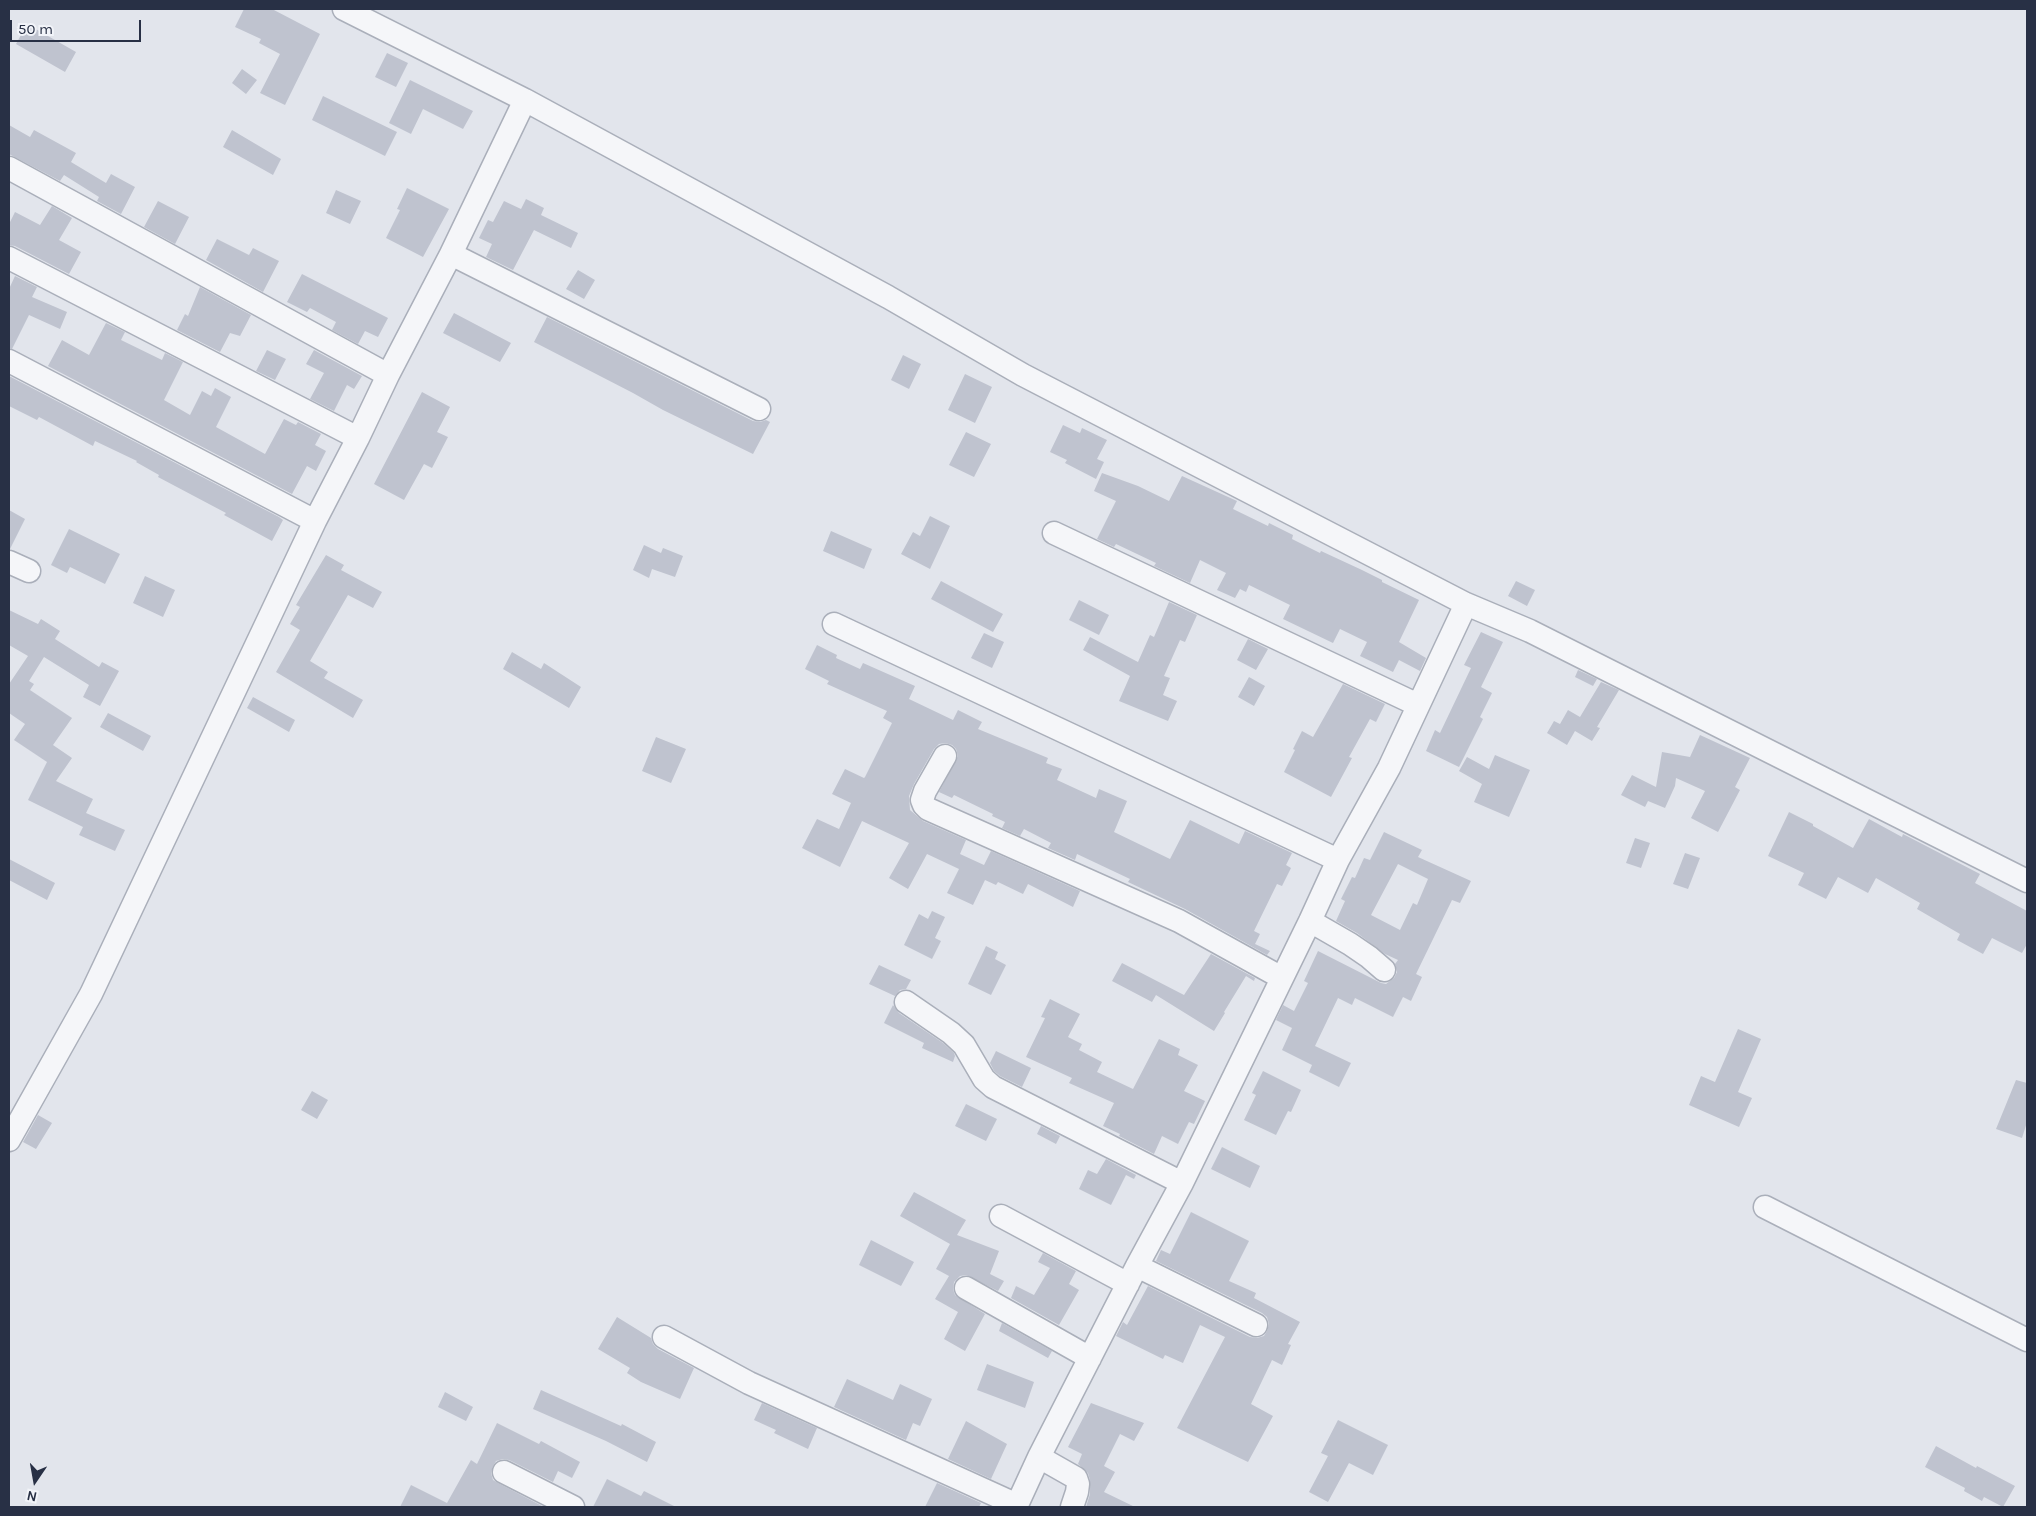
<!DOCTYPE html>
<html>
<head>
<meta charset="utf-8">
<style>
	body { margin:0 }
	#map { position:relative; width:2036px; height:1516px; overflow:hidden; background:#e2e5ec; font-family:Karla,sans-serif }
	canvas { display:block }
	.frame { position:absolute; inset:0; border:10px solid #283045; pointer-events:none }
	.north { position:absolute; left:10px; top:1456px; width:50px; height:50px; -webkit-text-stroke:4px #f2f4f9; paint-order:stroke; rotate:192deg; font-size:14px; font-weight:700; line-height:20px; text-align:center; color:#283045 }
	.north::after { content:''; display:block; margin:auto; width:18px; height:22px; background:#283045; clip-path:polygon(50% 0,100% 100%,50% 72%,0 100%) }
	.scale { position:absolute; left:10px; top:20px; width:131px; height:22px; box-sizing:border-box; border:2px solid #283045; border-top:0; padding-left:6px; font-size:15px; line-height:18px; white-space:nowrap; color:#283045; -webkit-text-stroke:4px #f2f4f9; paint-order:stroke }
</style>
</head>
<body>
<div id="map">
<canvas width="2036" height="1516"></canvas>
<div class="frame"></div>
<div class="north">N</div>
<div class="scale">50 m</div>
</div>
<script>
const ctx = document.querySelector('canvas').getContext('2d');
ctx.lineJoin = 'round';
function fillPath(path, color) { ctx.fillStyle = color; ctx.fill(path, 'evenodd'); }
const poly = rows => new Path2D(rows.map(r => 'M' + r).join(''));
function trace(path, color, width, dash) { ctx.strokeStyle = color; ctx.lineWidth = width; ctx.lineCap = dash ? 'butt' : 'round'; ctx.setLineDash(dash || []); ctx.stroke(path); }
fillPath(poly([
	[244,9,272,9,320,34,285,105,260,93,280,54,259,43,261,39,235,27],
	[27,24,76,52,65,72,16,44],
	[387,53,408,63,396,87,375,77],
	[242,69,257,80,246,94,232,83],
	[410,80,473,111,463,129,423,109,411,134,389,123],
	[323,96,397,132,385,156,312,120],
	[9,125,30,137,34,130,76,153,71,162,106,183,111,174,135,187,121,214,97,201,99,197,64,175,60,181,9,154],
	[232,130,281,159,273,175,223,147],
	[407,188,449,209,423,257,386,238,400,210,397,209],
	[336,190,361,201,350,224,326,213],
	[526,199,544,208,541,215,578,233,571,248,534,230,513,270,486,257,492,244,479,238,488,220,493,222,504,201,521,209],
	[158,201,189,217,175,244,144,227],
	[52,206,72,218,59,240,81,252,69,274,15,246,9,245,9,224,15,212,40,225],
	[217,239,249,255,253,248,279,261,263,292,206,260],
	[578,270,595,280,584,299,566,289],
	[302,274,388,318,378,337,365,331,358,344,332,330,336,322,310,308,307,312,287,302],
	[15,276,37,287,32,297,67,312,60,329,29,315,12,349,9,348,9,289],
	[200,287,251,315,240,336,230,333,220,352,177,330,185,314,188,316],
	[454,313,511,343,500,362,443,333],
	[547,317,753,421,760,422,766,420,770,422,753,454,663,410,633,393,534,342],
	[106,323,125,332,121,340,162,360,165,353,183,362,164,400,190,415,202,391,211,396,215,388,231,397,216,427,265,454,284,419,296,425,298,422,321,434,315,445,326,451,316,471,307,466,292,494,48,366,62,340,89,355],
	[267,350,286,359,275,380,256,371],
	[314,350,362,376,354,389,347,385,334,411,310,399,324,373,306,364],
	[903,355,921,364,909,389,891,380],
	[965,374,992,387,975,423,948,410],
	[9,376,279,517,283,520,272,541,224,515,226,513,158,477,159,475,136,462,137,461,95,441,93,446,39,417,37,420,9,406],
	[422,392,450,407,437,432,448,437,432,468,424,464,404,500,374,484],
	[1063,425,1080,433,1082,428,1107,440,1097,459,1104,462,1096,479,1065,463,1067,460,1050,452],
	[966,432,991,444,974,477,949,465],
	[1102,473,1138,486,1169,501,1182,476,1237,501,1233,509,1268,526,1269,523,1293,535,1292,539,1320,553,1321,551,1362,570,1382,580,1382,582,1419,600,1399,642,1426,658,1420,671,1399,660,1393,672,1360,656,1367,642,1340,629,1333,643,1283,619,1290,605,1249,585,1246,592,1240,589,1235,598,1217,590,1226,573,1200,560,1190,583,1154,566,1156,563,1116,544,1114,547,1097,539,1116,501,1094,491],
	[9,510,25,519,10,549,9,549],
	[930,516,950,526,930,569,901,554,913,532,920,536],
	[69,529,120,554,105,584,70,567,67,573,51,565],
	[831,531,872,549,864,569,823,551],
	[644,545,661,553,663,548,683,556,675,577,652,569,649,578,633,570],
	[326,555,344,565,341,570,382,592,373,608,348,595,310,661,328,672,324,678,363,700,353,718,276,672,300,630,290,624,300,607,296,605],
	[145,576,175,590,163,617,133,603],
	[941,581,1003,614,993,632,931,599],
	[1516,581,1535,590,1527,606,1508,596],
	[1079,600,1109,615,1099,635,1069,620],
	[1169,602,1197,615,1185,642,1180,640,1164,676,1170,678,1163,695,1177,701,1168,721,1119,701,1130,676,1083,650,1090,637,1138,662,1150,635,1154,637],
	[9,610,38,624,41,619,60,631,55,639,99,667,102,662,119,671,100,706,83,697,89,685,44,657,29,681,34,684,30,690,72,718,53,745,72,758,56,781,93,799,86,813,125,830,115,851,79,835,83,827,28,800,47,762,14,740,25,724,9,713,9,684,28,656,9,645],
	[1481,632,1503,642,1481,687,1492,693,1480,717,1483,719,1459,767,1426,751,1435,730,1440,733,1471,668,1464,665],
	[984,633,1004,642,992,668,971,658],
	[1248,639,1268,649,1256,670,1237,660],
	[817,645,837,655,836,658,860,669,863,663,915,686,909,699,953,720,958,710,982,722,978,729,1048,758,1046,763,1062,769,1057,780,1096,798,1099,789,1127,801,1114,832,1170,859,1190,820,1239,844,1245,831,1292,853,1286,865,1291,868,1282,886,1277,884,1254,931,1260,934,1255,944,1270,951,1267,955,1185,909,1128,882,1130,879,1077,854,1075,860,1048,848,1051,843,1024,829,1020,836,1002,828,1005,822,992,816,993,814,954,795,952,798,939,792,958,756,956,749,952,745,945,743,939,744,934,749,914,784,909,796,910,810,923,821,966,840,960,854,984,865,991,851,1080,891,1073,907,1028,884,1023,894,998,882,996,885,985,880,973,905,947,893,959,869,927,854,908,889,889,878,909,843,862,821,840,867,802,848,817,819,839,829,851,803,832,794,845,769,864,778,865,777,892,723,883,718,887,711,827,684,829,681,805,669],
	[512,652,541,669,544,663,581,687,569,708,503,669],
	[1578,670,1597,679,1593,686,1575,677],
	[1249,677,1265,686,1254,706,1238,697],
	[1601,682,1619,690,1597,727,1600,728,1592,741,1575,731,1567,745,1547,733,1554,721,1560,724,1568,710,1580,717],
	[1343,684,1385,704,1376,722,1370,719,1349,757,1352,758,1331,797,1284,772,1295,750,1293,749,1302,731,1313,737],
	[253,697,295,720,289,732,247,708],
	[108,713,151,736,143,751,100,727],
	[1700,735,1750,758,1735,787,1740,790,1718,832,1691,818,1705,791,1676,778,1675,786,1665,808,1648,801,1645,807,1621,795,1632,775,1656,787,1662,752,1690,757],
	[656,737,686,749,671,783,642,771],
	[1495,755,1530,770,1509,817,1474,802,1482,784,1459,771,1467,757,1489,769],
	[1789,812,1813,824,1813,826,1853,848,1869,819,1902,837,1903,834,1980,874,1975,883,2027,911,2027,944,2022,953,1992,938,1983,954,1957,940,1960,934,1917,909,1920,903,1876,878,1868,893,1838,877,1826,899,1798,885,1804,873,1768,856],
	[1384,832,1422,850,1418,857,1471,881,1460,903,1452,900,1416,974,1422,977,1411,1001,1403,997,1393,1017,1355,998,1352,1005,1338,998,1315,1046,1351,1063,1339,1087,1309,1072,1312,1065,1282,1050,1292,1028,1276,1020,1283,1005,1294,1011,1308,983,1304,981,1318,951,1381,983,1386,984,1394,978,1397,972,1395,964,1398,960,1385,954,1357,933,1336,921,1345,901,1341,899,1352,877,1355,878,1364,858,1370,860],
	[1398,864,1428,879,1417,905,1413,903,1400,930,1371,915],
	[1635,838,1650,843,1641,868,1626,863],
	[1685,853,1700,858,1688,889,1673,884],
	[9,859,55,883,47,900,9,880],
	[932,911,945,917,935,938,941,941,932,959,904,945,919,914,928,919],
	[986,946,998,952,995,959,1006,965,991,995,968,984],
	[1211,954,1255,978,1254,981,1246,976,1224,1012,1225,1013,1214,1031,1156,995,1152,1002,1112,981,1122,963,1184,995],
	[879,965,911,980,906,989,900,990,895,996,869,984],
	[1050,999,1080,1014,1068,1037,1082,1044,1079,1050,1102,1062,1097,1072,1133,1089,1159,1039,1180,1049,1178,1055,1198,1065,1184,1091,1205,1101,1194,1124,1189,1122,1178,1144,1162,1136,1154,1154,1119,1136,1120,1134,1103,1126,1114,1103,1069,1083,1072,1078,1026,1057,1045,1018,1041,1017],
	[893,1005,899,1013,943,1043,954,1053,955,1056,953,1062,922,1048,924,1043,884,1023],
	[1738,1029,1761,1039,1738,1092,1752,1098,1739,1127,1689,1105,1701,1076,1715,1082],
	[996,1051,1031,1068,1022,1087,1000,1076,994,1071,990,1063],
	[1263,1071,1301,1090,1291,1112,1288,1111,1276,1135,1244,1120,1256,1095,1252,1093],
	[2016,1080,2027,1083,2027,1122,2022,1138,1996,1129],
	[312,1091,328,1100,317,1119,301,1110],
	[966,1104,997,1119,986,1141,955,1126],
	[38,1115,52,1123,36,1149,23,1142],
	[1041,1126,1060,1136,1056,1144,1037,1134],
	[1222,1147,1260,1166,1250,1188,1211,1169],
	[1106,1159,1136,1175,1134,1179,1126,1175,1111,1205,1079,1189,1088,1170,1097,1174],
	[914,1192,966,1220,957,1235,999,1251,990,1274,1004,1281,998,1291,966,1275,960,1276,954,1282,953,1289,955,1295,985,1314,965,1351,944,1339,958,1312,935,1299,949,1276,936,1269,950,1244,900,1216],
	[1191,1212,1249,1241,1229,1281,1256,1293,1254,1298,1300,1322,1288,1344,1291,1345,1282,1365,1272,1360,1251,1404,1273,1416,1248,1462,1177,1428,1225,1337,1200,1325,1183,1363,1165,1355,1163,1359,1116,1336,1123,1322,1127,1325,1148,1286,1250,1337,1257,1338,1264,1336,1267,1331,1269,1324,1267,1317,1262,1313,1156,1261,1161,1250,1170,1254],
	[871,1240,914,1262,901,1286,859,1265],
	[1043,1253,1076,1271,1069,1284,1079,1290,1059,1325,1011,1298,1016,1286,1034,1295,1050,1268,1038,1262],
	[617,1317,651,1338,653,1344,658,1349,694,1368,680,1399,641,1382,627,1373,630,1368,598,1349],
	[1002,1323,1052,1351,1048,1358,999,1331],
	[987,1364,1034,1382,1025,1408,977,1390],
	[847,1379,893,1400,900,1384,932,1399,920,1426,913,1423,906,1440,834,1407],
	[541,1390,621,1426,622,1424,656,1442,647,1462,606,1441,533,1409],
	[445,1392,473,1407,466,1421,438,1407],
	[762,1403,817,1428,808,1449,774,1433,776,1430,754,1420],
	[1091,1403,1144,1423,1134,1441,1120,1434,1104,1466,1115,1472,1104,1492,1135,1507,1086,1507,1090,1494,1090,1480,1088,1473,1078,1464,1082,1454,1068,1447],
	[1338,1420,1388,1445,1373,1475,1349,1463,1328,1502,1309,1492,1328,1456,1321,1453],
	[966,1421,1007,1444,991,1479,948,1459],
	[497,1423,539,1444,541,1441,580,1462,572,1478,558,1471,553,1482,509,1460,503,1459,496,1461,493,1466,491,1473,493,1480,498,1483,544,1507,400,1507,411,1485,447,1503,471,1460,477,1464],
	[1936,1446,1976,1468,1977,1466,2015,1486,2003,1507,1984,1497,1982,1501,1964,1491,1965,1488,1925,1467],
	[607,1479,641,1496,644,1491,676,1507,593,1507],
	[937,1483,981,1503,979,1507,925,1507]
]), '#bfc3cf');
const minor = poly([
	[344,9,525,100,888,297,1023,375,1466,604,1530,631,2027,881],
	[9,168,388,375],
	[451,254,759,409],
	[9,258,358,438],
	[9,361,315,521],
	[1054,533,1418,705],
	[9,562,29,571],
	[834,624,1338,860],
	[945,756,925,791,922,800,924,805,928,809,1179,921,1282,978],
	[1310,921,1350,944,1369,957,1384,970],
	[906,1002,951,1033,964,1045,984,1079,993,1087,1182,1183],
	[9,1140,91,994,315,521,358,438,388,375,451,254,525,100],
	[1765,1207,2027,1340],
	[1001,1216,1128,1284],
	[1137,1266,1256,1325],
	[966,1288,1090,1358],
	[664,1337,749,1383,1017,1505],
	[1039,1457,1076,1478,1078,1484,1077,1492,1072,1507],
	[504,1472,573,1507],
	[1016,1507,1039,1457,1137,1266,1182,1183,1310,921,1338,860,1389,768,1466,604]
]);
trace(minor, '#aaafba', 25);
trace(minor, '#f5f6f9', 22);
</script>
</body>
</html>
